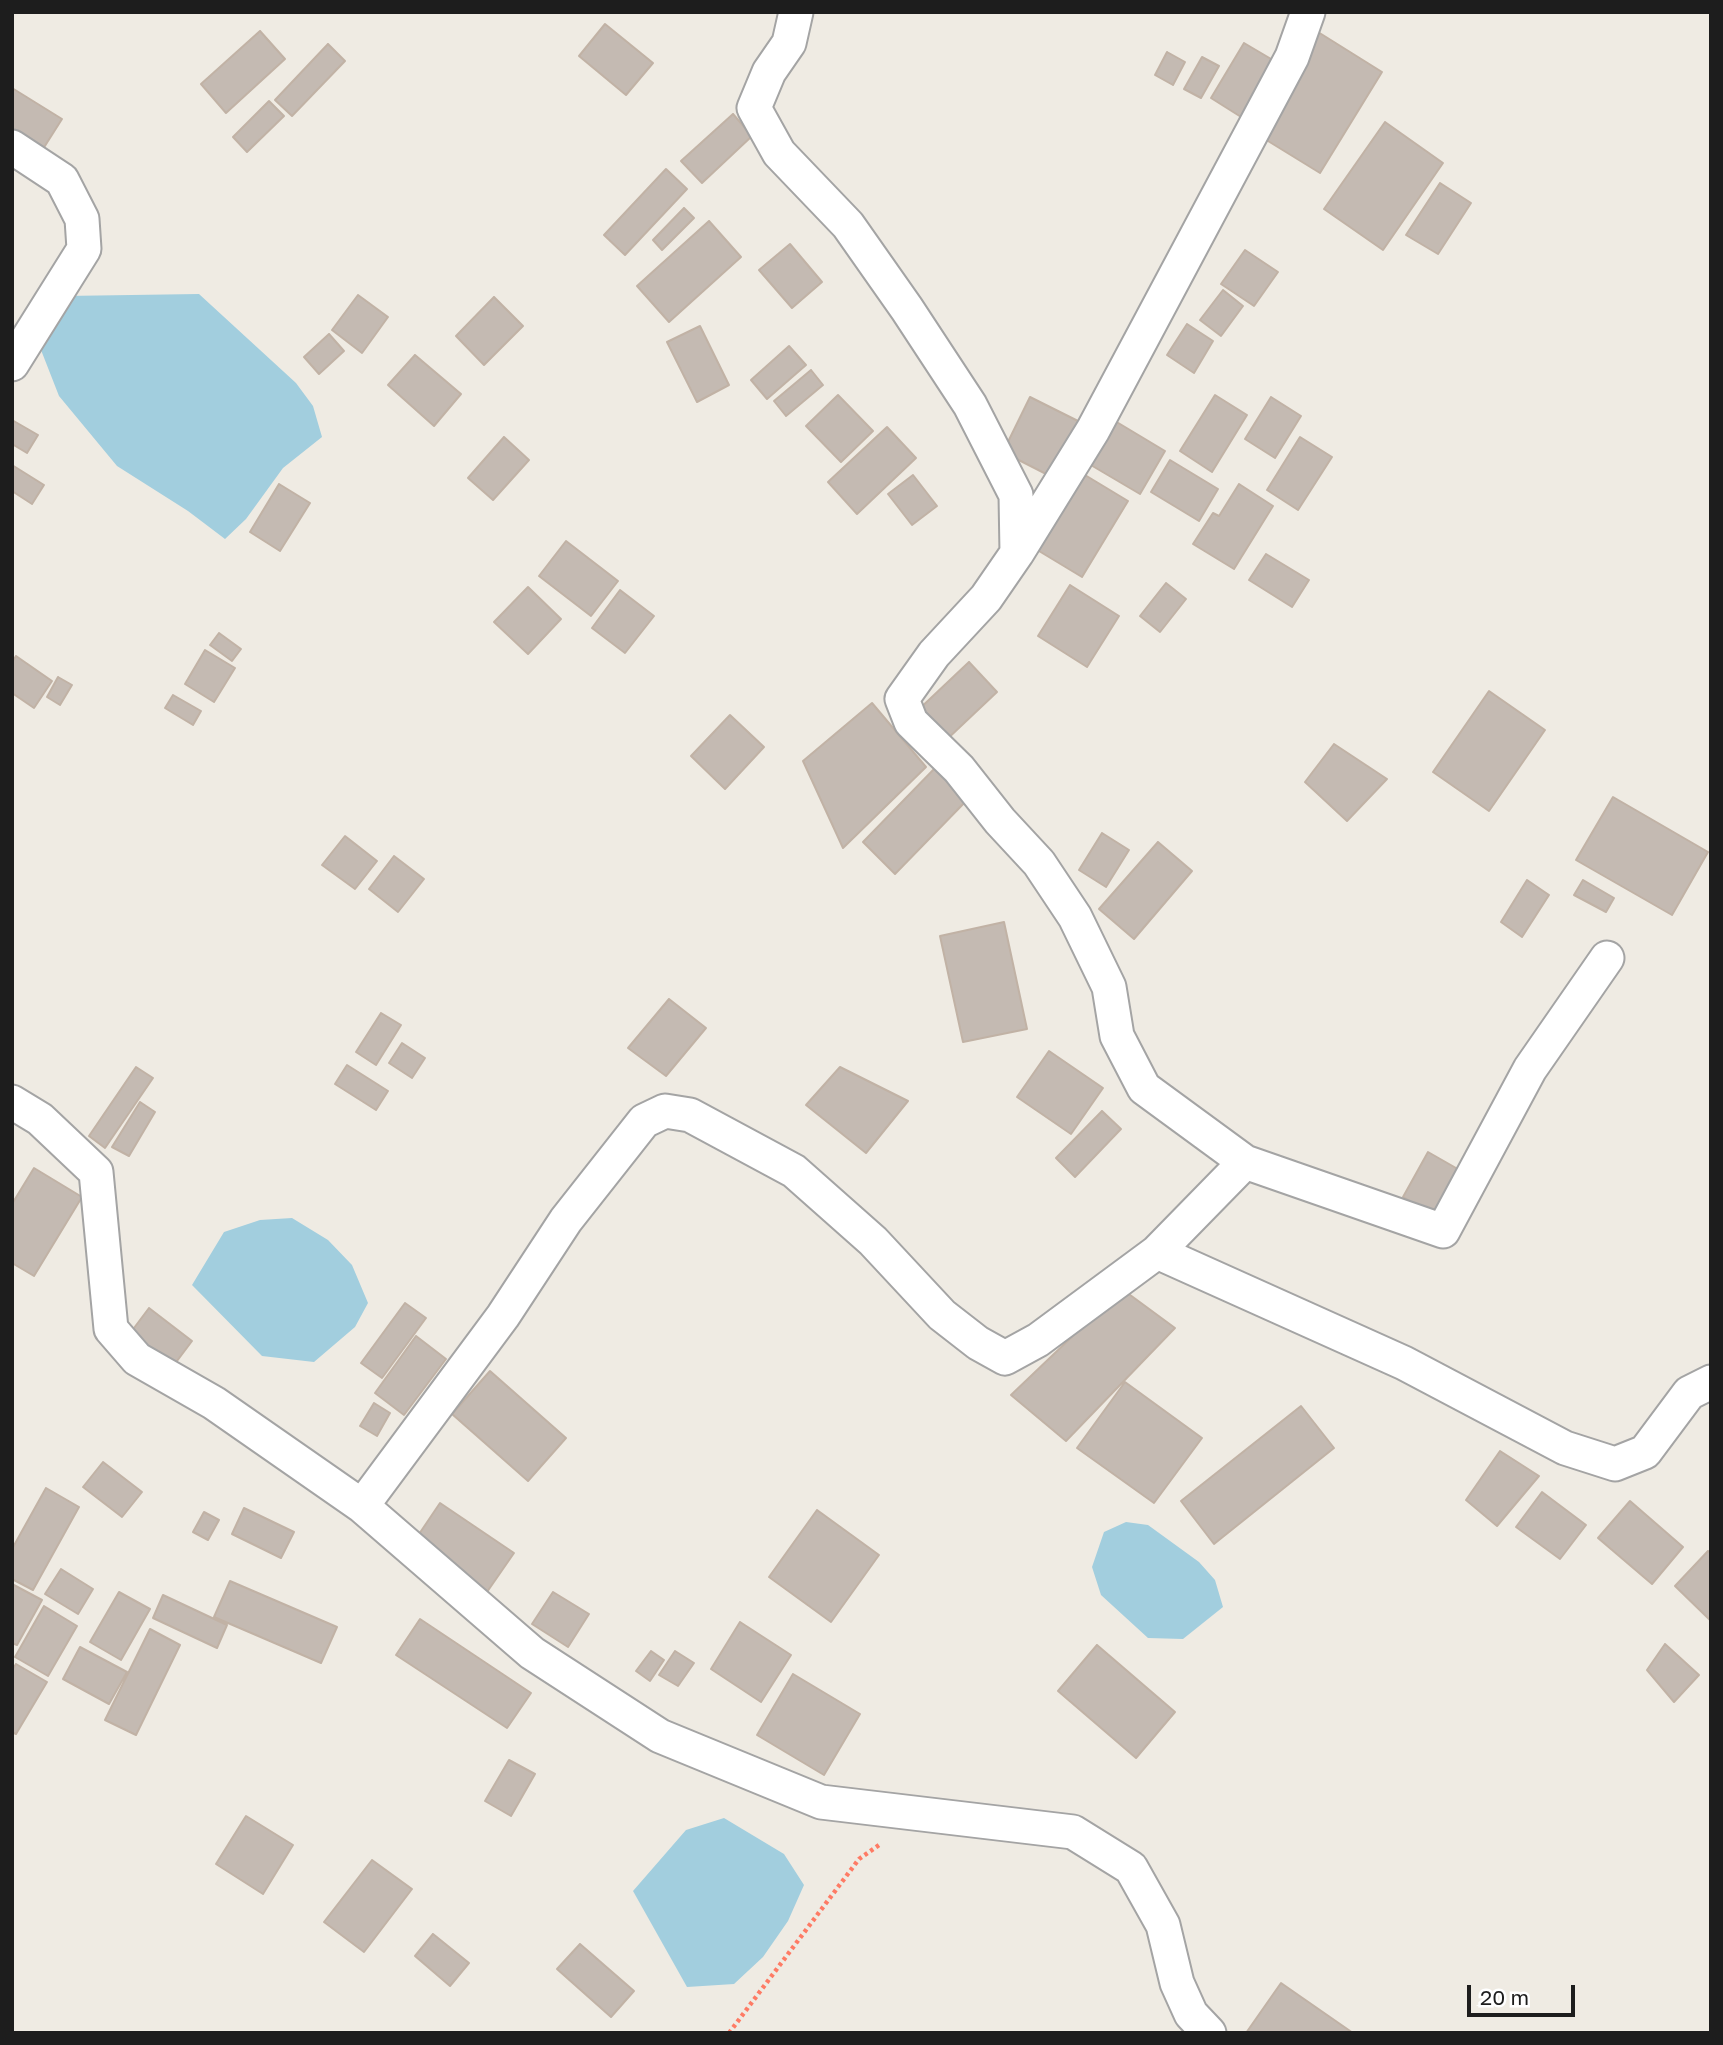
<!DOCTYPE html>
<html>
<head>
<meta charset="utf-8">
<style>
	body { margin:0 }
	#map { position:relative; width:1723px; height:2045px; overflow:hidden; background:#efebe3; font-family:"Golos Text",sans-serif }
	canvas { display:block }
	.frame { position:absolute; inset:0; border:14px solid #1d1d1d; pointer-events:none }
	.scale { position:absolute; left:1467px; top:1985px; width:108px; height:32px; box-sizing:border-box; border:4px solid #1d1d1d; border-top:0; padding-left:9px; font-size:21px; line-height:24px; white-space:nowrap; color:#1d1d1d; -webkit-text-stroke:5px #fff; paint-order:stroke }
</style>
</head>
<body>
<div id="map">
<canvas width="1723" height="2045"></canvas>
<div class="frame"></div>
<div class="scale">20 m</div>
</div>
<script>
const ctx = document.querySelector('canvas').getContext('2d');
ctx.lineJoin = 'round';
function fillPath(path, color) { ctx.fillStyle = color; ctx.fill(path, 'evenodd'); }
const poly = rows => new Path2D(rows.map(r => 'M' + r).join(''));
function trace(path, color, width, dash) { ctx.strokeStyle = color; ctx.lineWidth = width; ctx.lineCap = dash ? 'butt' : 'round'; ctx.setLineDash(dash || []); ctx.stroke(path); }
fillPath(poly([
	[199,294,296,383,313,406,322,437,283,468,246,519,225,539,188,511,117,466,59,396,41,350,64,296],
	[292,1218,328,1240,352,1265,368,1303,355,1327,314,1362,262,1356,192,1285,224,1232,260,1220],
	[1126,1522,1148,1525,1199,1562,1215,1580,1223,1607,1183,1639,1148,1638,1101,1595,1092,1567,1104,1532],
	[724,1818,784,1854,804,1885,788,1921,763,1957,734,1984,687,1987,633,1891,686,1830]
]), '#a2cede');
const building = poly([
	[605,24,653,63,626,95,579,56,605,24],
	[260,31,285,59,226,113,201,84,260,31],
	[1318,32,1382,72,1320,173,1255,133,1318,32],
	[1244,43,1283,66,1249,122,1211,98,1244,43],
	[328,44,345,61,292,116,275,100,328,44],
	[1167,52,1185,62,1173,85,1155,75,1167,52],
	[1202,57,1219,66,1201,98,1184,89,1202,57],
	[12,88,62,119,43,149,12,130,12,88],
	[269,101,284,116,247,152,233,137,269,101],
	[733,114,752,136,702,183,681,161,733,114],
	[1385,122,1443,163,1383,250,1324,209,1385,122],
	[666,169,687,189,625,255,604,235,666,169],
	[1440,183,1471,203,1438,254,1406,235,1440,183],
	[684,208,694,218,662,250,653,240,684,208],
	[709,221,741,257,669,322,637,286,709,221],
	[790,244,822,282,792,308,759,270,790,244],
	[1245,250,1278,272,1254,306,1221,284,1245,250],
	[1223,290,1243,306,1221,336,1200,320,1223,290],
	[358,295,388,317,362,353,332,330,358,295],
	[494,297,523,326,484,365,456,336,494,297],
	[1187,324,1213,341,1194,373,1167,355,1187,324],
	[700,326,729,385,697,402,667,342,700,326],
	[329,334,344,351,319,374,304,357,329,334],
	[789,346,806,365,767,399,751,380,789,346],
	[415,355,461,394,434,426,388,385,415,355],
	[811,370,823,385,786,416,774,401,811,370],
	[838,395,873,431,841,462,806,426,838,395],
	[1215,395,1247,415,1212,472,1180,451,1215,395],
	[1030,397,1082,423,1054,478,1003,452,1030,397],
	[1271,397,1301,416,1275,458,1245,439,1271,397],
	[1110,418,1165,451,1140,494,1084,461,1110,418],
	[12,420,38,435,27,453,12,444,12,420],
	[887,427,916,458,857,514,828,482,887,427],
	[504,437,529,460,493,500,468,478,504,437],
	[1300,437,1332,457,1298,510,1267,490,1300,437],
	[1170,460,1218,489,1199,521,1151,492,1170,460],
	[12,465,44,485,32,504,12,491,12,465],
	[1080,472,1128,501,1082,577,1034,548,1080,472],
	[913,475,937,506,912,525,888,494,913,475],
	[279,484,310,503,280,551,250,532,279,484],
	[1239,484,1273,506,1234,569,1193,544,1213,513,1219,516,1239,484],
	[566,541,618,581,591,616,539,576,566,541],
	[1266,554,1309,580,1292,607,1249,580,1266,554],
	[1166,583,1186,599,1160,632,1140,616,1166,583],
	[1070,585,1119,616,1087,667,1038,636,1070,585],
	[528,587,561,619,528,654,494,622,528,587],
	[620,590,654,616,625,653,592,628,620,590],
	[219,633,241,649,232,661,210,645,219,633],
	[205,650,235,668,214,702,185,684,205,650],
	[16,656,52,681,34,708,12,693,12,662,16,656],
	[969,662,997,692,943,743,915,713,969,662],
	[58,677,72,685,60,705,47,697,58,677],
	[1489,691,1545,730,1489,811,1433,772,1489,691],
	[173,695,201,711,193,725,165,708,173,695],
	[872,703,926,767,843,848,803,761,872,703],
	[730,715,764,747,725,789,691,756,730,715],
	[1334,744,1387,779,1347,821,1305,782,1334,744],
	[937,766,970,797,895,874,863,842,937,766],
	[1613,797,1708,852,1672,915,1576,860,1613,797],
	[1102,833,1129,850,1106,887,1079,870,1102,833],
	[345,836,377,861,355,889,322,865,345,836],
	[1158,842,1192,871,1134,939,1099,909,1158,842],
	[394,856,424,879,398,912,369,889,394,856],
	[1527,880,1549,895,1522,937,1501,922,1527,880],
	[1583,880,1614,898,1606,912,1574,895,1583,880],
	[1004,922,1027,1029,963,1042,940,936,1004,922],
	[669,999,706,1028,666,1076,628,1048,669,999],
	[381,1013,401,1025,376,1065,356,1052,381,1013],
	[402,1043,425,1058,412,1078,389,1063,402,1043],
	[1049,1051,1103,1088,1071,1134,1017,1097,1049,1051],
	[347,1065,388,1091,376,1110,335,1084,347,1065],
	[136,1067,153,1078,105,1148,89,1136,136,1067],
	[840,1067,908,1101,866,1153,806,1105,840,1067],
	[140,1102,155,1112,129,1156,112,1147,140,1102],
	[1102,1111,1121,1129,1075,1177,1056,1158,1102,1111],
	[1428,1152,1463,1172,1437,1217,1403,1197,1428,1152],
	[34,1168,82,1197,34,1276,12,1263,12,1204,34,1168],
	[1122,1289,1175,1328,1066,1441,1011,1395,1122,1289],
	[405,1303,426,1318,382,1378,361,1363,405,1303],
	[149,1308,192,1341,171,1369,128,1336,149,1308],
	[416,1336,446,1359,404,1415,375,1393,416,1336],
	[490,1371,566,1438,528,1481,452,1414,490,1371],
	[1125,1382,1202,1438,1154,1503,1077,1448,1125,1382],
	[374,1403,390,1413,377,1436,360,1426,374,1403],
	[1301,1406,1334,1448,1214,1544,1181,1501,1301,1406],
	[1500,1451,1539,1476,1497,1526,1466,1500,1500,1451],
	[103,1462,142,1492,122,1517,83,1487,103,1462],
	[46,1488,79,1507,33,1590,12,1579,12,1549,46,1488],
	[1542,1492,1586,1525,1560,1559,1516,1527,1542,1492],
	[1630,1501,1683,1547,1652,1584,1598,1538,1630,1501],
	[440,1503,514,1553,487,1592,413,1543,440,1503],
	[244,1508,294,1532,281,1558,232,1534,244,1508],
	[817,1510,879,1555,831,1622,769,1577,817,1510],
	[204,1512,219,1520,208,1540,193,1532,204,1512],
	[1708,1551,1711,1553,1711,1621,1675,1586,1708,1551],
	[61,1569,93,1589,78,1614,45,1594,61,1569],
	[230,1581,337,1627,321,1663,214,1617,230,1581],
	[12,1584,42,1600,17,1645,12,1643,12,1584],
	[119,1592,150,1609,121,1660,90,1642,119,1592],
	[553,1592,589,1614,568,1647,532,1624,553,1592],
	[163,1595,227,1625,217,1648,153,1618,163,1595],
	[44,1606,77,1626,48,1676,15,1657,44,1606],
	[420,1619,531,1693,507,1728,396,1655,420,1619],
	[740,1622,791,1655,761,1702,711,1669,740,1622],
	[150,1629,180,1645,136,1735,105,1720,150,1629],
	[1665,1644,1699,1675,1674,1702,1647,1670,1665,1644],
	[1097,1645,1175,1712,1136,1758,1058,1691,1097,1645],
	[80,1647,127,1672,109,1704,63,1679,80,1647],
	[651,1651,664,1660,650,1681,636,1671,651,1651],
	[675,1651,694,1663,678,1686,659,1675,675,1651],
	[16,1664,47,1682,16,1734,12,1732,12,1670,16,1664],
	[793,1674,860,1714,824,1775,757,1735,793,1674],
	[509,1760,535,1774,511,1816,485,1801,509,1760],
	[246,1816,293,1845,263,1894,216,1864,246,1816],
	[372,1860,412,1889,364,1952,324,1922,372,1860],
	[433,1934,469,1963,450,1986,415,1956,433,1934],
	[580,1944,634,1991,611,2017,557,1969,580,1944],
	[1281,1983,1353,2033,1246,2033,1281,1983]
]);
fillPath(building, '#c4bab2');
trace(building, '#c1b2a5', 2);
const minor = poly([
	[796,12,789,43,769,72,754,108,779,153,848,225,907,309,970,405,1016,495,1017,553,986,598,934,654,902,699,911,722,959,769,1000,821,1039,863,1075,917,1109,987,1117,1036,1144,1088,1245,1162,1157,1252],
	[12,147,62,180,82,219,84,249,12,364],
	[1017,553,1093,430,1148,327,1292,57,1308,12],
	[12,1102,40,1119,96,1172,111,1329,137,1359,214,1403,362,1506,532,1653,660,1736,821,1802,1073,1832,1131,1868,1163,1925,1177,1983,1191,2014,1209,2033],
	[1245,1162,1443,1231,1530,1069,1607,958],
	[362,1506,503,1316,566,1220,644,1121,665,1111,690,1115,794,1171,873,1241,942,1315,978,1343,1005,1358,1038,1340,1157,1252,1404,1363,1565,1448,1615,1464,1645,1452,1689,1393,1711,1382]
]);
trace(minor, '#a4a4a4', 37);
trace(poly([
	[729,2033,859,1859,879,1845]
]), '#fe7b65', 4.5, [3.5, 3.5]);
trace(minor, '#fff', 33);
</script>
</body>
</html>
